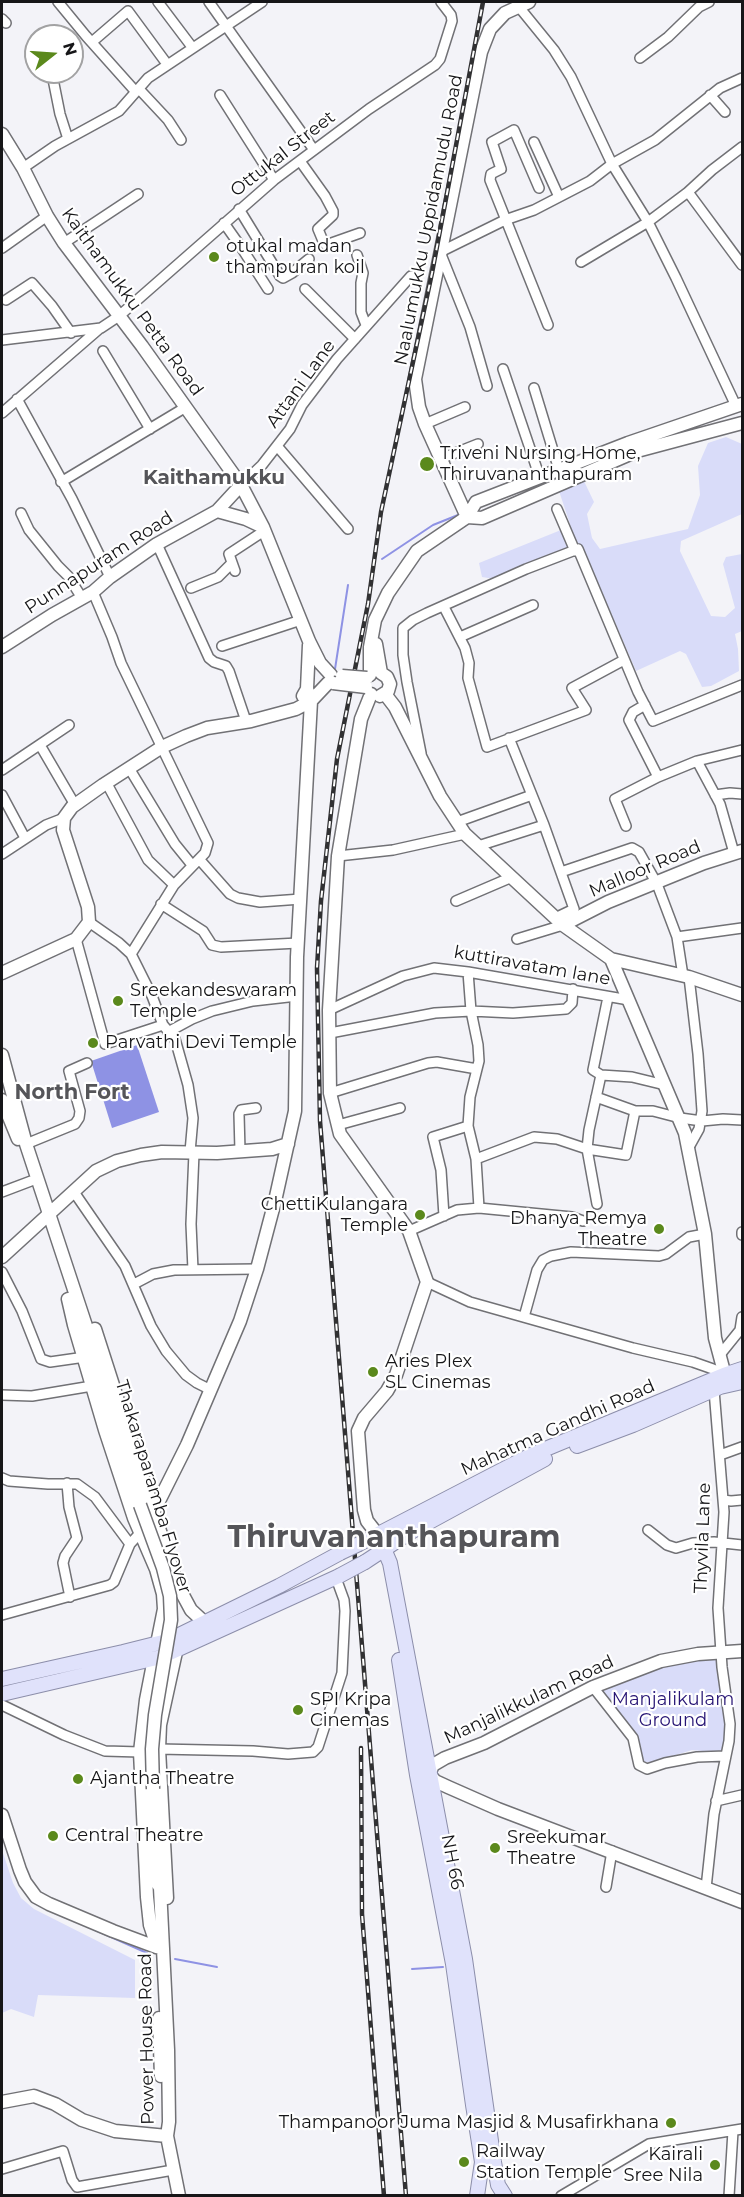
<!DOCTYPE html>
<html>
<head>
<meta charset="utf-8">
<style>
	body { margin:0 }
	#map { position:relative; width:744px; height:2197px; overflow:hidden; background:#f3f3f8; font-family:Montserrat,sans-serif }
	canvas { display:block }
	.frame { position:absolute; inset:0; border:3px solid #161618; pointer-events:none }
	.north { position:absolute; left:24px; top:24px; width:60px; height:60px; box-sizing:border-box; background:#fff; border:2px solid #a2a2a3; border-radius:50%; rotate:73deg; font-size:16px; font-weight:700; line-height:24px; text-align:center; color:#161618 }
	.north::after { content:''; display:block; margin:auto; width:21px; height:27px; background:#5b891c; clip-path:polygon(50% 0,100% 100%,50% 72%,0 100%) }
</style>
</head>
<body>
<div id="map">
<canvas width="744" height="2197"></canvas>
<div class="frame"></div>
<div class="north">N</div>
</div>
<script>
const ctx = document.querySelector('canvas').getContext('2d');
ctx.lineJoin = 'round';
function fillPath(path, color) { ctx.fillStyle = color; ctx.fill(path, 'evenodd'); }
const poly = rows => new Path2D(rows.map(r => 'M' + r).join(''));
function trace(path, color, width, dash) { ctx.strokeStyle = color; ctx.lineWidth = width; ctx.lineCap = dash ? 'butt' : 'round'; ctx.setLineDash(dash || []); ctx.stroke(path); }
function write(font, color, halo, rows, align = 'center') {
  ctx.font = font + ' Montserrat,sans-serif'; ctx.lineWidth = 4.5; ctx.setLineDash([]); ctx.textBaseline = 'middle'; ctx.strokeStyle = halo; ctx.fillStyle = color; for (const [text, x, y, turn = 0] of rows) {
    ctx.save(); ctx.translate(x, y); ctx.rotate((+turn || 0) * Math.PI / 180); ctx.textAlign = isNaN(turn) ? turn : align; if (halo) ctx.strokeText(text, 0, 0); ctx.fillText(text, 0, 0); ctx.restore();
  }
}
fillPath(poly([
	[726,437,742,444,742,514,681,541,680,551,711,616,725,617,735,608,723,564,726,557,742,554,742,631,735,634,738,649,739,671,711,686,702,687,686,654,680,651,636,671,584,550,579,544,495,579,482,577,479,563,561,530,570,524,559,491,583,479,594,502,587,514,592,538,600,549,688,529,700,495,698,466,708,443],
	[722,1656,730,1723,724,1753,692,1750,653,1762,641,1762,636,1734,626,1724,603,1691,658,1668],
	[2,1850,13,1883,21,1898,34,1909,135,1960,135,1998,38,1995,34,2017,11,2009,2,2013]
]), '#d9dcf9');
fillPath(poly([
	[137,1045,159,1112,112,1128,91,1061]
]), '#8e92e4');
trace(poly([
	[382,559,433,525,458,515],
	[335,669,348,585],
	[2,1834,6,1845],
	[93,1929,147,1953],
	[175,1959,217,1967],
	[412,1969,443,1967]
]), '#8e92e4', 2);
const street = poly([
	[58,2,86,36,136,92],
	[158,2,192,47],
	[209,2,314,150],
	[519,7,554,50,571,77,612,164,648,222,676,278,736,406],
	[2,19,6,23],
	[92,42,128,11,167,64],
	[640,58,668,37,699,7,709,2],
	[53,79,60,114,68,139],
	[139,89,168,120,181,140],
	[220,95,274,180],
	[710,95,725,112],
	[534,142,559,197],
	[742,147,712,170,688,192,742,265],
	[300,161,325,196,333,211,333,215,318,229,323,241,326,245,360,233],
	[23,168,55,146,119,111,148,78,262,2],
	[539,188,514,130,492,142,501,169,491,174,490,180,548,325],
	[239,209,280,276,283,278,292,273,309,259],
	[224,223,243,250,268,289],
	[64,243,138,194],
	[2,248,47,216],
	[357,255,363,273,361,283,361,312,366,325],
	[581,262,648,222,688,192],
	[305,289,355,339],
	[6,300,32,283,52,306,71,333],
	[2,340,101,328,119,316,274,180,369,109,435,65,440,59,452,21,451,15,441,2],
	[103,351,150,429],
	[503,369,540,478],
	[487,386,470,327,440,252,505,220,534,210,590,181,612,164,655,140,720,88,742,78],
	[534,388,559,470],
	[17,399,72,499,110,577],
	[2,413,99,329],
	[425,424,465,407],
	[277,446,348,529],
	[440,459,478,444],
	[61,482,186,407],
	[241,485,262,465,290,429,302,405,337,359,411,276],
	[557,509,575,551],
	[21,513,29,530,58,566,68,576,82,598],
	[157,544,209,658,214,662,226,666,229,671,246,721],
	[235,571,229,554,264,531],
	[191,588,218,577,232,563],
	[93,592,112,637,121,663,208,843,205,853,174,885,131,954],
	[444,607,465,648,469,663,468,678,487,747,586,710,572,688,624,660],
	[460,637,533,605],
	[222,646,301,620],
	[645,705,633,712,629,720,658,777],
	[509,738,544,825,574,909,555,918],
	[40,745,75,805],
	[421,753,407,682,403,655,403,628,413,620,427,613,526,569,578,549,638,692,653,721,742,685],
	[697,761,720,804,734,853],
	[129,768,175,844,192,865],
	[2,770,69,725],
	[106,782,148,860,174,885],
	[2,795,25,838],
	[715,795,730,793,742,794],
	[457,822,532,795],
	[626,826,615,799,658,777,697,761,742,750],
	[478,846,544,825],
	[2,854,46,825,64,818],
	[338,856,393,850,465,834],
	[199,859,230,894,238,898,260,902,301,899],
	[561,872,632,848,639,852,657,884,677,937,683,976],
	[456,901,512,877],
	[161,904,203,931,212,945,221,947,298,943],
	[89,922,119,943,131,954,152,996,163,1025,175,1039,188,1085,193,1118,190,1152],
	[677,937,742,928],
	[76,939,105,1044,163,1025],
	[517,939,563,925],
	[468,972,471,1011,478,1045,479,1061,470,1097,468,1126,476,1159,479,1208],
	[608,997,593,1070,601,1075,632,1077,665,1085],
	[329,1010,403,976,434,968,468,972,629,1000],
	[168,1032,192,1019,212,1011,253,1001,297,996],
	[330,1033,435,1013,471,1011,513,1013,566,1009,572,1003,573,989],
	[330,1093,428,1063,437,1062,477,1069],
	[596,1097,635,1111,653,1111,680,1118,702,1121,723,1119,742,1120],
	[338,1125,400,1108],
	[26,1144,75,1124,79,1118,80,1111,69,1071,87,1063],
	[689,1147,699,1129,702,1111,698,1054,689,977],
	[240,1151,239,1114,241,1110,256,1108],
	[476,1159,534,1137,557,1139,587,1149,626,1155,635,1111],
	[2,1192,31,1181],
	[74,1192,125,1266,151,1326,166,1351,186,1375,197,1383,209,1389],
	[597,1204,587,1149,589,1130,601,1075],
	[444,1216,441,1170,433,1137,468,1126],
	[409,1231,457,1210,479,1208,572,1217,583,1221],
	[742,1232,742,1235],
	[193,1270,191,1224,194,1153],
	[2,1272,22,1311,41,1359,50,1362,85,1357],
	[427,1282,470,1302,633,1348,693,1362,713,1369,724,1375],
	[134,1284,153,1274,174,1270,257,1269],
	[524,1317,537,1270,543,1260,551,1256,571,1252,659,1256,666,1254,689,1237,705,1234],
	[719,1356,740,1330,742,1317],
	[2,1395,32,1396,92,1386],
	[720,1455,742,1447],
	[2,1478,9,1481,48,1484,77,1484,95,1497,130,1544,140,1533],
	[67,1483,69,1507,77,1538,65,1556,63,1563,70,1597],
	[723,1500,731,1501,742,1500],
	[648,1530,667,1545,676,1548,693,1543,714,1542,742,1545],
	[2,1615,110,1585,114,1582,130,1544],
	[593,1687,633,1738,639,1765,647,1769,665,1763,697,1757,726,1756],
	[2,1705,64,1735,105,1751,140,1752,159,1749,253,1751,288,1754,313,1752,318,1747,342,1673,345,1611,344,1600,336,1578],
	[716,1801,742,1795],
	[606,1887,612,1851],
	[706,1888,714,1814,729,1741,730,1724,722,1667,718,1608,724,1512,714,1390],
	[2,2169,63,2151,72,2180,77,2187,173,2170],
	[561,2196,649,2144,742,2129],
	[729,2196,733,2131]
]);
const secondary = poly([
	[2,134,23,168,47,216,64,243,142,346,241,485,263,527,309,641,320,663,331,675],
	[217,511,246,519,263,527],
	[467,517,425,424,419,407,415,379,481,52,490,29,505,13,529,2],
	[467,517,482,518,637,451,742,423],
	[376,644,381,673,387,677,390,684,388,691,380,696],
	[2,647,52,615,93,592,110,577,157,544,217,511,241,485],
	[370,675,370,647,375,620,388,593,417,551,467,517,476,502,628,443,742,404],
	[371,694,361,719,338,856,329,1010,330,1093,340,1134,409,1231,427,1282,396,1375,387,1391,364,1418,358,1431,364,1510,367,1521,378,1535],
	[385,694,395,707,440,796,465,834,563,925,611,959,689,977,742,995],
	[303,696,307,689,309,645],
	[563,925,608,902,704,863,742,851],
	[611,959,685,1133,705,1234,715,1338,727,1383],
	[2,973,76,939,89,922,88,907,63,830,64,818,72,807,103,785,162,747,186,736,207,728,251,721,296,709,311,701,328,683],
	[2,1055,26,1144,89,1335,93,1355,140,1505],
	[2,1100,18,1139],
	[2,1257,96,1171,117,1161,141,1155,162,1152,217,1153,272,1149,288,1144],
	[68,1299,74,1325,105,1430,134,1518,156,1569,163,1594,164,1609,157,1644],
	[95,1329,177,1584,191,1610,204,1622],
	[140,1533,152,1509,155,1509,187,1445,240,1321,257,1269,275,1201,295,1111,297,957,311,701,307,689],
	[154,1659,146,1700,140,1752,147,1897,150,1925,155,1940],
	[429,1774,433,1765,445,1758,484,1743,593,1687,661,1661,698,1654,742,1651],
	[429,1774,435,1781,448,1787,498,1809,742,1902],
	[153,1789,156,1881,160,1888,168,2050,169,2122,167,2136,179,2196],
	[2,1815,20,1870,25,1882,36,1897,49,1904,113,1931,156,1947,163,1948],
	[167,1898,159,1749,160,1725,176,1652],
	[159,2018,161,2076],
	[2,2102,34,2096,55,2104,82,2120,115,2131,167,2136]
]);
const primary = poly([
	[577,1446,633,1425,720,1387,742,1382],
	[378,1535,390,1563,465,1959,494,2162,498,2185,505,2196],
	[359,1544,531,1455,724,1375,742,1369],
	[365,1562,409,1533,545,1459],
	[399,1660,417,1775,453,1964,473,2105,482,2162,477,2196],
	[2,1679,123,1652,167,1641,279,1586,340,1553],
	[2,1694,161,1657,339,1576]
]);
trace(street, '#717175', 12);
trace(secondary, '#717175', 15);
trace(primary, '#8c8eaa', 16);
trace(street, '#fff', 9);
trace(secondary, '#fff', 12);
trace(primary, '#e0e2fb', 14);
const rail = poly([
	[361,1748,362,1914,384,2196],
	[406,2196,320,1121,317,968,321,901,337,759,368,604,381,512,432,273,483,2]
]);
trace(rail, '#313133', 4.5);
trace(rail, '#fff', 2, [7]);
const secondaryBridge = poly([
	[342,676,367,678],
	[333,683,366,687],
	[140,1505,163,1568,170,1596,171,1620,155,1715,152,1749,153,1789]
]);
const primaryBridge = poly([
	[340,1553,359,1544],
	[339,1576,365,1562]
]);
trace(secondaryBridge, '#717175', 15, []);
trace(primaryBridge, '#8c8eaa', 16, []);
trace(secondaryBridge, '#fff', 12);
trace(primaryBridge, '#e0e2fb', 14);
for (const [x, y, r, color] of [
	[214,257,6,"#5b891c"],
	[427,464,8,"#5b891c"],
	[118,1001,6,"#5b891c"],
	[93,1043,6,"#5b891c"],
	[420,1215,6,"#5b891c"],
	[659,1229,6,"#5b891c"],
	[373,1372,6,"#5b891c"],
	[298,1710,6,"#5b891c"],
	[78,1779,6,"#5b891c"],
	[53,1836,6,"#5b891c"],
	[495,1848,6,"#5b891c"],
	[671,2123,6,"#5b891c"],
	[464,2162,6,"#5b891c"],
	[715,2165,6,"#5b891c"]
]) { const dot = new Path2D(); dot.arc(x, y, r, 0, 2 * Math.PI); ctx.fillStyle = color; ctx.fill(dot); trace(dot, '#fff', 2); }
write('18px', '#161618', '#fff', [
	["Ottukal Street",283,154,-38],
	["Naalumukku Uppidamudu Road",429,220,-79],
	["Kaithamukku Petta Road",132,302,54],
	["Attani Lane",301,384,-54],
	["Punnapuram Road",99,563,-33],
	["Malloor Road",645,869,-23],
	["kuttiravatam lane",532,966,10],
	["Mahatma Gandhi Road",558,1428,-24],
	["Thakaraparamba Flyover",153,1487,73],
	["Thyvila Lane",703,1538,-88],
	["Manjalikkulam Road",529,1700,-25],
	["NH 66",452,1862,79],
	["Power House Road",147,2039,-91]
]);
write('18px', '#161618', '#fff', [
	["otukal madan",226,247],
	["thampuran koil",226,268],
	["Triveni Nursing Home,",440,454],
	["Thiruvananthapuram",440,475],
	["Sreekandeswaram",130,991],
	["Temple",130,1012],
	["Parvathi Devi Temple",105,1043],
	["ChettiKulangara",408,1205,"right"],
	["Temple",408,1226,"right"],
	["Dhanya Remya",647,1219,"right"],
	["Theatre",647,1240,"right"],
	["Aries Plex",385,1362],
	["SL Cinemas",385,1383],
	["SPI Kripa",310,1700],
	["Cinemas",310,1721],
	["Ajantha Theatre",90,1779],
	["Central Theatre",65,1836],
	["Sreekumar",507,1838],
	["Theatre",507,1859],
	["Thampanoor Juma Masjid & Musafirkhana",659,2123,"right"],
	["Railway",476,2152],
	["Station Temple",476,2173],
	["Kairali",703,2155,"right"],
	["Sree Nila",703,2176,"right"]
], 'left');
write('18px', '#261474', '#fff', [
	["Manjalikulam",673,1700],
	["Ground",673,1721]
]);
write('bold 20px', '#555559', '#fff', [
	["Kaithamukku",214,478]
]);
write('bold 21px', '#555559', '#fff', [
	["North Fort",72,1093]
]);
write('bold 30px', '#555559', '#fff', [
	["Thiruvananthapuram",394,1538]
]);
</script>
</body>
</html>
